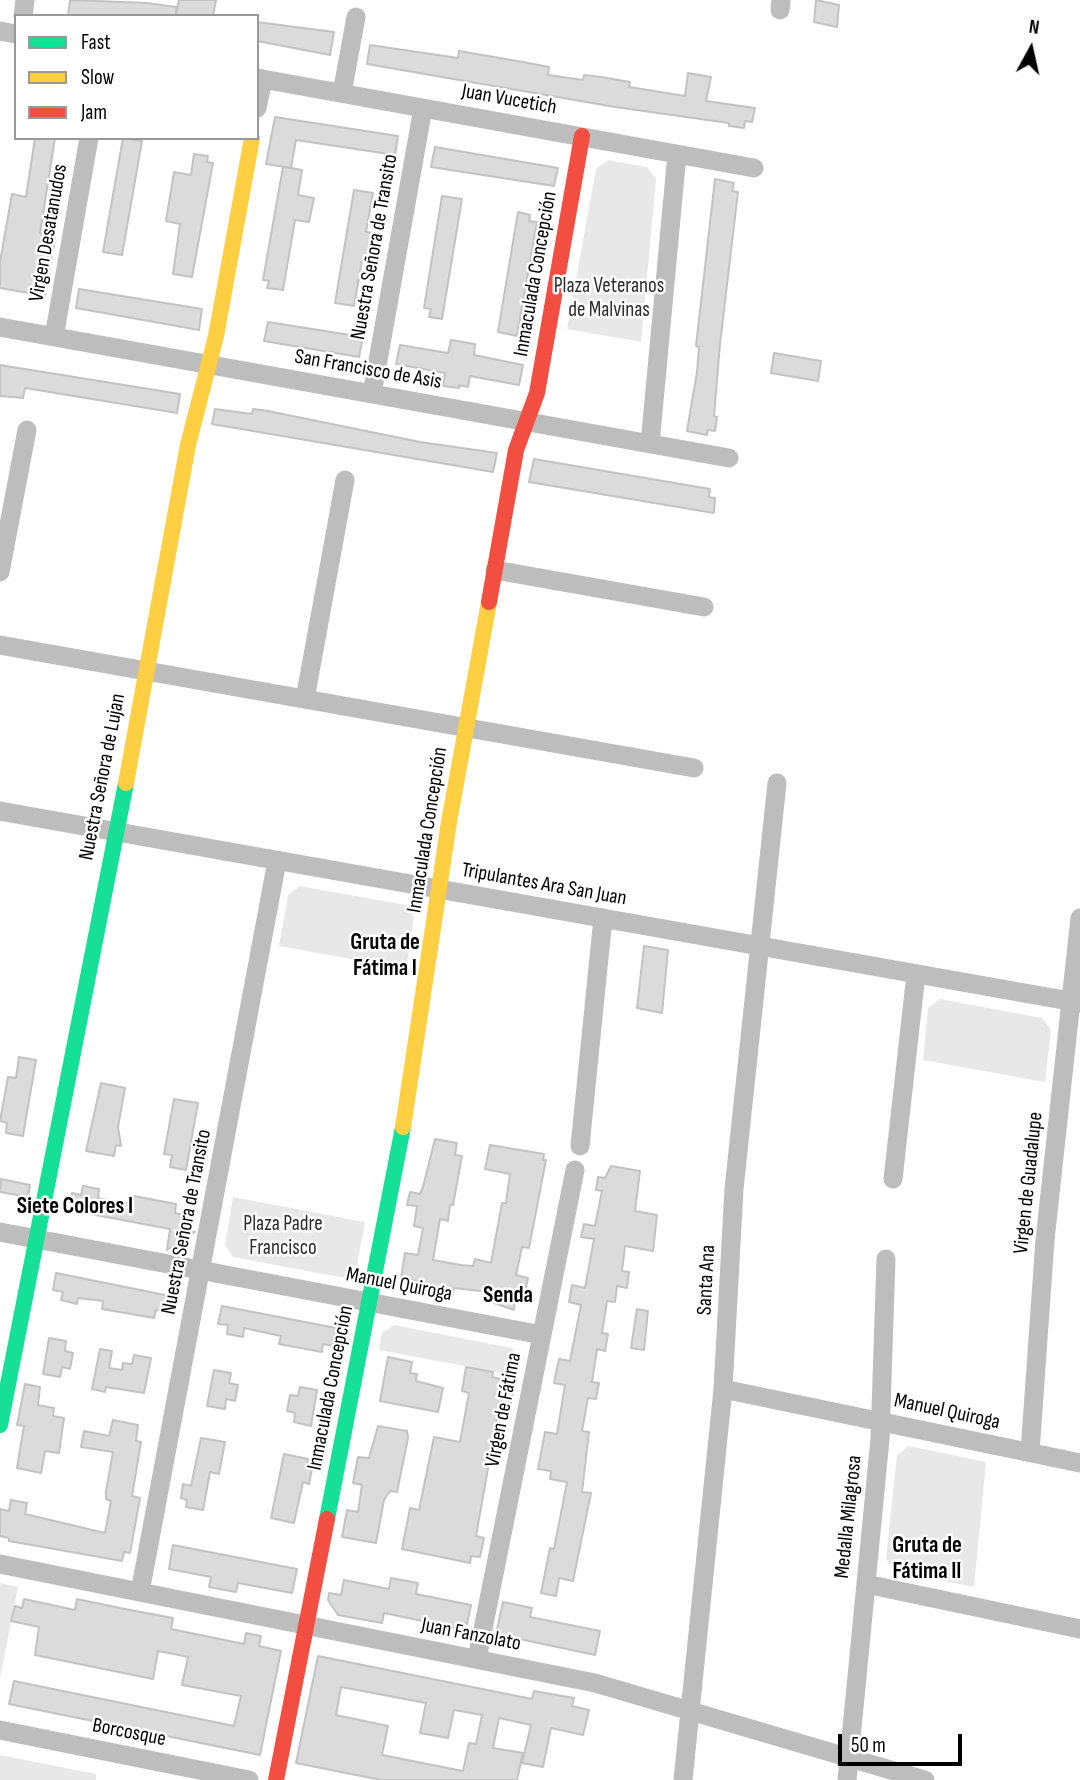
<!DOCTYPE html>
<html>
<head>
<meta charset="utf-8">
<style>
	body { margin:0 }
	#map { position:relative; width:1080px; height:1780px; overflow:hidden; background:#fff; font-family:"Sofia Sans Condensed",sans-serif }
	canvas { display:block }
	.legend { position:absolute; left:14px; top:14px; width:245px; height:126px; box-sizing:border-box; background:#fff; border:2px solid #999; margin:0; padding:9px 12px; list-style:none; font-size:21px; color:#000 }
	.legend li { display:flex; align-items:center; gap:14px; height:35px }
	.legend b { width:35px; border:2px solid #999 }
	.north { position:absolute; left:996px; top:14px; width:70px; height:70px; -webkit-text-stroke:5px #fff; paint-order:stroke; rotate:8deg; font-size:19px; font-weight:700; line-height:28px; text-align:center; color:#000 }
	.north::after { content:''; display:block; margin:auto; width:24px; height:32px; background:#000; clip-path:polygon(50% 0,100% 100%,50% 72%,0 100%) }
	.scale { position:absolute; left:838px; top:1734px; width:124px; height:32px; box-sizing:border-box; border:4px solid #000; border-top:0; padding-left:9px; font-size:21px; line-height:24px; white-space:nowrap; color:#000; -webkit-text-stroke:5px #fff; paint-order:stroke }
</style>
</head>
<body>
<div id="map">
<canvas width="1080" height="1780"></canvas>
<ul class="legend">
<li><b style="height:9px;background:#16e098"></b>Fast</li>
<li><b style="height:9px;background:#ffcf43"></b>Slow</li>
<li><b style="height:9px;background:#f24e42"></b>Jam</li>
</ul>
<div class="north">N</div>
<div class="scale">50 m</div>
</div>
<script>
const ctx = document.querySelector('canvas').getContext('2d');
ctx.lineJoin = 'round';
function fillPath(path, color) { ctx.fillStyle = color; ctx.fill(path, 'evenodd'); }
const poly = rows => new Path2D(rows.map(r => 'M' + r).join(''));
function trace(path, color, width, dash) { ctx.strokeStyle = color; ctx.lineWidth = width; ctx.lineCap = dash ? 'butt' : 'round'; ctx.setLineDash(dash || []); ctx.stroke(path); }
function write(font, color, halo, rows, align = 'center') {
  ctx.font = font + ' "Sofia Sans Condensed",sans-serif'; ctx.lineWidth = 5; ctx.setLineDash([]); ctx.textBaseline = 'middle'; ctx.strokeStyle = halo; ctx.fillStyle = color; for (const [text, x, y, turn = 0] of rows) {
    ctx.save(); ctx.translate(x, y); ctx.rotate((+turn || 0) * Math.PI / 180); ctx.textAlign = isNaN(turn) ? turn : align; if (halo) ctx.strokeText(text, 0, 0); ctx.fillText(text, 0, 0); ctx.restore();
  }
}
fillPath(poly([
	[608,160,647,167,656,179,641,342,567,329,596,169],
	[300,886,406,905,414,917,406,969,279,946,288,895],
	[940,999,1042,1018,1051,1030,1045,1082,923,1060,928,1008],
	[233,1197,365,1222,356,1270,344,1278,233,1257,225,1245],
	[394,1325,512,1348,520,1360,517,1376,379,1350,382,1333],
	[909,1446,986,1462,974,1587,895,1571,886,1559,897,1455],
	[0,1583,18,1587,0,1678],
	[0,1755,96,1774,96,1780,0,1780]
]), '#e8e8e8');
const building = poly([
	[70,0,147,3,176,7,176,16,68,16,70,0],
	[179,0,216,0,213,16,176,16,179,0],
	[816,0,839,5,837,27,814,22,816,0],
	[257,22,334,32,330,55,257,41,257,22],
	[370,45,458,58,459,51,523,62,549,67,548,75,583,80,584,75,601,77,630,82,629,87,685,96,688,73,711,77,706,101,755,108,752,122,745,121,744,128,729,126,729,123,615,107,367,64,370,45],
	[275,117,398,136,395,155,296,140,291,168,302,170,298,195,314,198,309,222,295,220,283,290,267,288,269,281,263,280,283,167,291,168,266,164,275,117],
	[35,138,55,138,40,233,55,237,45,296,0,288,0,262,12,194,26,197,35,138],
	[123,138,142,141,122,255,103,252,123,138],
	[435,147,558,168,554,186,431,167,435,147],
	[194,154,208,156,207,162,213,163,192,277,173,274,180,224,166,221,174,172,191,175,194,154],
	[715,179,734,183,732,191,738,192,720,344,714,416,717,417,715,431,708,430,707,435,687,431,697,372,699,347,696,346,715,179],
	[354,190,373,193,366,232,381,234,377,258,362,261,354,306,335,303,354,190],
	[442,196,462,199,442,319,429,317,431,309,424,308,442,196],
	[518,212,530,215,529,221,537,222,517,336,498,332,518,212],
	[79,289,202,309,199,330,76,308,79,289],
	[268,322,363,337,359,357,264,341,268,322],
	[451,340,475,344,474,355,523,365,519,385,470,376,468,387,459,385,459,388,443,386,445,373,396,364,400,345,448,353,451,340],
	[774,353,821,361,818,381,771,373,774,353],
	[0,365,180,394,177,413,25,388,23,398,0,396,0,365],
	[215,409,252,414,253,409,268,411,420,442,497,453,493,472,212,424,215,409],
	[534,459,710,489,709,497,715,498,714,513,529,482,534,459],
	[644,946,668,950,662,1013,637,1008,644,946],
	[19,1057,36,1060,23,1136,6,1133,7,1123,0,1121,8,1077,16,1078,19,1057],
	[101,1083,125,1088,118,1127,121,1146,116,1145,114,1156,86,1151,101,1083],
	[174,1099,198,1103,186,1170,170,1167,172,1155,164,1154,174,1099],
	[435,1139,457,1143,455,1155,462,1156,453,1205,450,1205,448,1221,440,1219,433,1260,461,1265,473,1266,475,1259,491,1263,502,1203,506,1203,510,1174,485,1169,490,1145,544,1154,543,1160,546,1160,529,1248,522,1247,516,1275,528,1278,523,1302,515,1300,514,1310,494,1303,496,1297,488,1295,489,1292,454,1288,452,1297,419,1291,421,1282,401,1278,405,1253,418,1255,423,1228,414,1226,417,1206,407,1205,410,1192,420,1194,423,1187,435,1139],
	[611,1166,640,1171,635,1211,657,1215,653,1251,625,1246,622,1271,629,1272,627,1288,617,1286,615,1302,607,1301,602,1333,608,1334,605,1351,597,1349,592,1382,599,1383,596,1399,588,1398,582,1431,589,1432,582,1492,591,1493,573,1581,559,1578,556,1596,541,1593,550,1548,554,1549,567,1482,550,1479,551,1471,538,1469,545,1432,557,1434,565,1385,554,1383,559,1359,570,1361,581,1305,569,1302,572,1285,585,1288,594,1239,581,1237,584,1224,595,1226,602,1191,596,1190,598,1177,605,1178,611,1166],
	[1,1179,30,1185,28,1197,0,1192,1,1179],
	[83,1186,99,1189,98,1198,120,1202,133,1204,134,1196,176,1204,175,1213,184,1215,181,1230,195,1232,167,1250,170,1229,69,1210,72,1193,81,1195,83,1186],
	[56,1273,170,1296,167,1312,156,1310,154,1318,102,1309,103,1301,78,1298,77,1304,61,1300,63,1292,53,1290,56,1273],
	[222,1306,336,1328,333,1346,323,1344,322,1352,279,1344,281,1336,244,1328,243,1337,227,1334,228,1325,218,1324,222,1306],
	[637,1309,648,1311,644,1350,631,1348,637,1309],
	[49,1338,66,1341,65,1351,73,1353,70,1369,62,1367,60,1377,43,1374,49,1338],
	[100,1349,112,1351,109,1368,122,1370,123,1363,132,1364,134,1355,151,1358,144,1393,106,1387,105,1392,92,1389,100,1349],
	[388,1357,412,1362,410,1373,417,1374,416,1381,443,1388,438,1412,380,1401,388,1357],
	[466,1367,493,1372,492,1377,505,1380,503,1386,514,1388,509,1413,498,1412,476,1536,484,1538,480,1557,471,1556,470,1563,402,1549,410,1508,419,1510,434,1437,460,1442,469,1393,462,1391,466,1367],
	[214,1370,231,1373,229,1383,238,1385,235,1401,226,1399,225,1409,207,1406,214,1370],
	[25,1384,40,1387,38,1405,54,1408,53,1416,64,1418,59,1453,45,1451,41,1473,17,1468,24,1426,17,1425,25,1384],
	[300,1387,317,1390,311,1426,294,1422,295,1413,287,1411,290,1395,298,1396,300,1387],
	[113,1420,138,1425,136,1441,141,1442,132,1496,140,1498,130,1553,124,1552,122,1561,9,1541,9,1538,0,1536,0,1509,9,1511,11,1500,27,1503,25,1514,105,1533,111,1501,106,1499,106,1491,113,1452,81,1447,84,1431,109,1436,113,1420],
	[378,1426,407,1431,408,1438,397,1492,390,1491,384,1500,376,1543,342,1537,347,1510,358,1512,362,1485,353,1483,358,1457,369,1458,378,1426],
	[201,1438,225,1442,219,1474,210,1472,203,1510,186,1507,187,1500,181,1498,183,1484,191,1486,201,1438],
	[284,1454,308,1459,306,1467,312,1469,309,1484,303,1482,294,1523,271,1518,284,1454],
	[173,1545,297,1569,292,1593,238,1583,236,1592,209,1587,211,1577,169,1569,173,1545],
	[391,1578,418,1583,416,1594,471,1605,467,1624,457,1622,456,1628,384,1613,382,1623,338,1615,328,1600,329,1593,341,1595,344,1580,389,1589,391,1578],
	[24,1599,75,1610,77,1599,125,1609,173,1618,171,1629,244,1644,246,1633,261,1636,259,1646,281,1651,260,1755,9,1704,14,1681,234,1726,241,1696,182,1685,188,1657,174,1654,158,1651,153,1679,35,1655,39,1627,11,1621,15,1606,22,1608,24,1599],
	[503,1602,532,1608,530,1617,600,1631,595,1655,496,1634,503,1602],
	[318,1656,532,1699,534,1691,574,1698,572,1706,589,1710,583,1735,551,1728,543,1767,522,1763,531,1725,499,1718,493,1748,523,1753,517,1780,381,1780,296,1763,318,1656],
	[341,1687,426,1703,420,1733,448,1738,454,1710,482,1715,476,1744,469,1743,463,1771,382,1755,388,1726,336,1715,341,1687]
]);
fillPath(building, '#dbdbdb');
trace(building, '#c3c3c3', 2);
trace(poly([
	[780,10,781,0],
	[23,16,25,0],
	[0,31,16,34],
	[257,78,754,168],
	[342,93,356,17],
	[257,108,263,79],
	[0,327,729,458],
	[54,337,89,138],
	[372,394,423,108],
	[650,444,677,154],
	[495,570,704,607],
	[0,572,27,430],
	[0,645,694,768],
	[305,699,345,480],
	[0,811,1080,1003],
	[580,1146,603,918],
	[893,1179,916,974],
	[0,1232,542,1335],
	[723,1389,1080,1463],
	[1030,1452,1045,1240,1080,918],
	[0,1564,595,1683,925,1780],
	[866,1584,1080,1629],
	[140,1592,277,861],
	[477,1659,575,1170],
	[0,1730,249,1780],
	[683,1780,723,1389,734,1189,777,783],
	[847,1780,880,1439,886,1259]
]), '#bdbdbd', 19);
trace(poly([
	[0,1425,126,783],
	[327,1519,403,1127]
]), '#16e098', 16);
trace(poly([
	[126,783,188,445,216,336,252,138],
	[403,1127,449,822,489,602]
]), '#ffcf43', 16);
trace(poly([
	[489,602,516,450,537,393,582,136],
	[276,1780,327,1519]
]), '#f24e42', 16);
write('21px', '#000', '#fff', [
	["Juan Vucetich",509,100,10],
	["Virgen Desatanudos",49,233,-80],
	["Nuestra Señora de Transito",375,247,-80],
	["Inmaculada Concepción",536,274,-80],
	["San Francisco de Asis",368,370,10],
	["Nuestra Señora de Lujan",103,777,-79],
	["Inmaculada Concepción",428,830,-81],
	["Tripulantes Ara San Juan",544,885,10],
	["Virgen de Guadalupe",1029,1183,-84],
	["Nuestra Señora de Transito",187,1222,-79],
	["Santa Ana",707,1280,-87],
	["Manuel Quiroga",399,1285,11],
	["Inmaculada Concepción",331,1388,-79],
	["Virgen de Fátima",504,1410,-79],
	["Manuel Quiroga",947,1412,12],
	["Medalla Milagrosa",849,1517,-84],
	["Juan Fanzolato",471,1635,11],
	["Borcosque",129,1733,11]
]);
write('21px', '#2c2c2c', '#fff', [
	["Plaza Veteranos",609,287],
	["de Malvinas",609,311],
	["Plaza Padre",283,1225],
	["Francisco",283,1249]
]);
write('bold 23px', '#000', '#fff', [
	["Gruta de",385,943],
	["Fátima I",385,969],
	["Siete Colores I",75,1207],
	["Senda",508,1296],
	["Gruta de",927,1546],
	["Fátima II",927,1572]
]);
</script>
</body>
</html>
